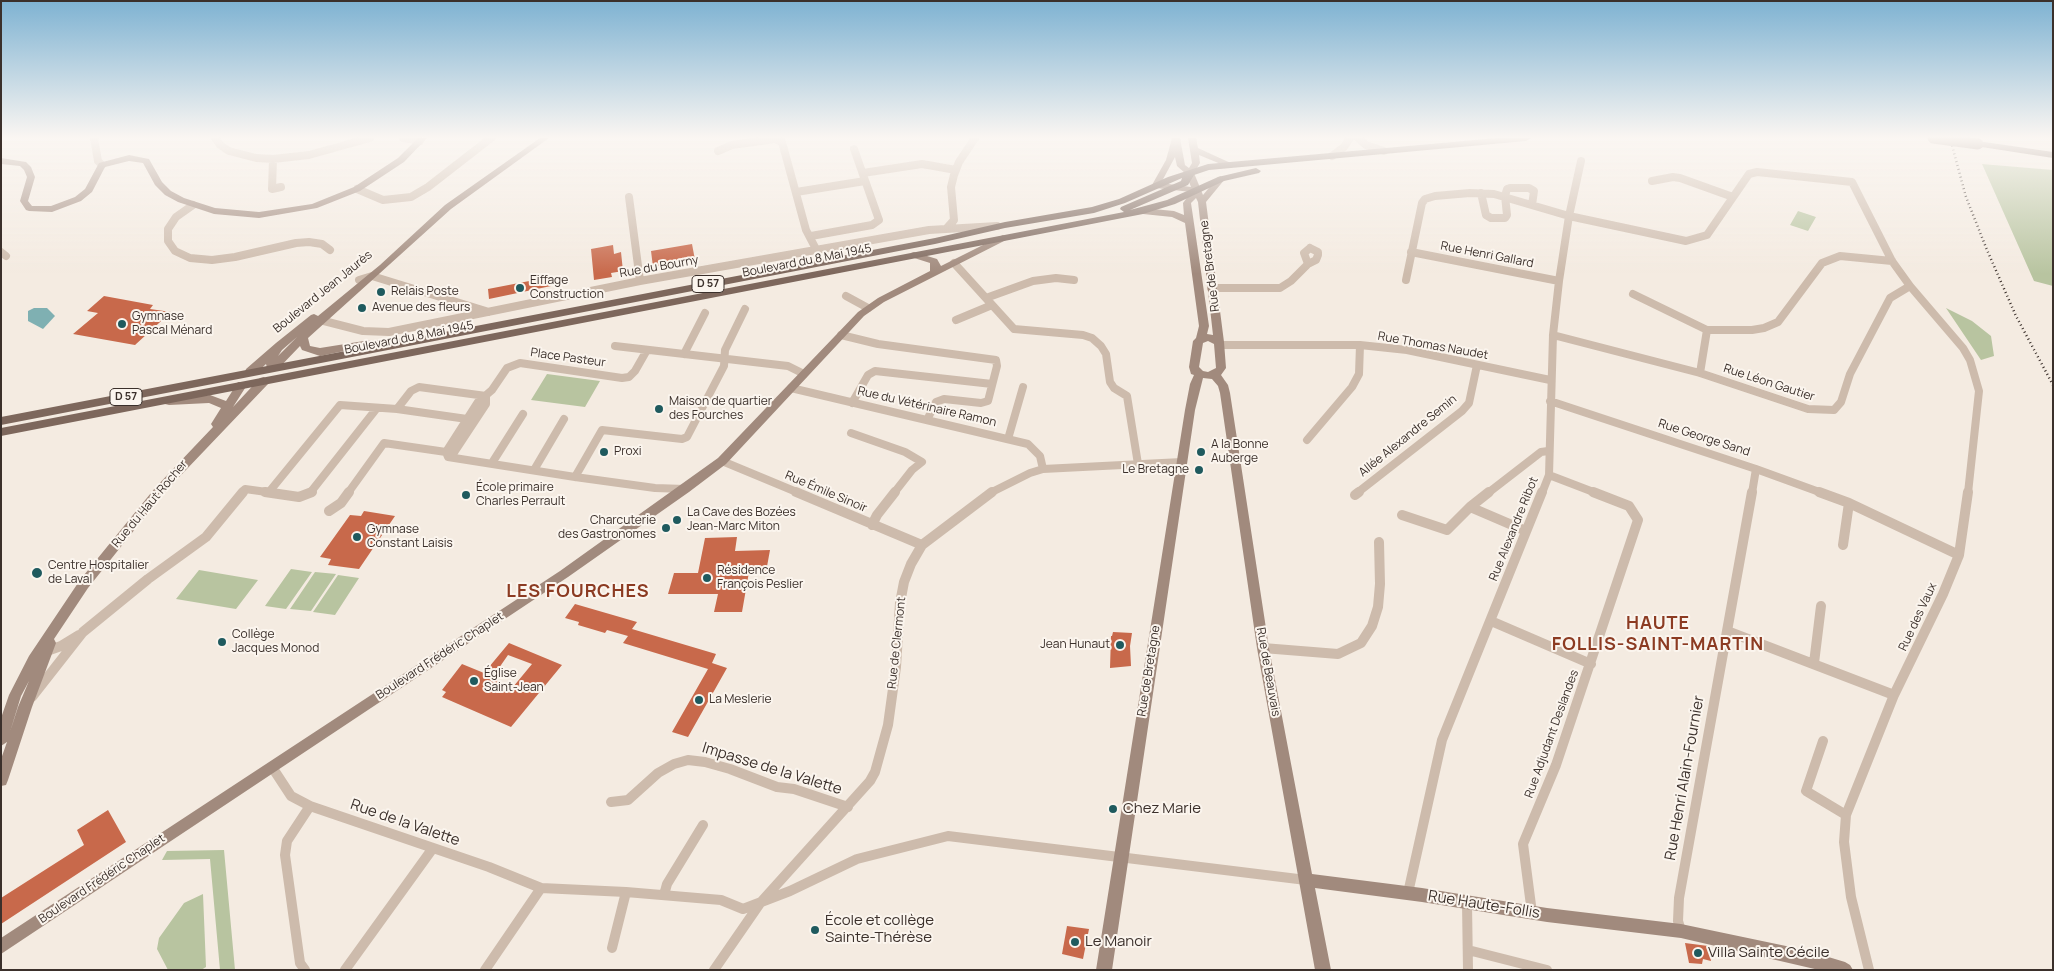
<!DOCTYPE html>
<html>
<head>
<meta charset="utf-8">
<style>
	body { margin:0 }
	#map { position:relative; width:2054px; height:971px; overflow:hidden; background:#f4ebe1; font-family:Manrope,sans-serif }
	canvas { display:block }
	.frame { position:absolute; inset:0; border:2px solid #3b302b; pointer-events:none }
</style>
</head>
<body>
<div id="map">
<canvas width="2054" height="971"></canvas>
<div class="frame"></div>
</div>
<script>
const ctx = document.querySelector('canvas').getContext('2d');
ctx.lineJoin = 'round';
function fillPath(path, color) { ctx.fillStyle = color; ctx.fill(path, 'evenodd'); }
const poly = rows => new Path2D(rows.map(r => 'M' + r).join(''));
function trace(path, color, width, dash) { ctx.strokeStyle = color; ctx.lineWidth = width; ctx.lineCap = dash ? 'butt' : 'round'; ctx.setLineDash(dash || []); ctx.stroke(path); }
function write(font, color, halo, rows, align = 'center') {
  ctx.font = font + ' Manrope,sans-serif'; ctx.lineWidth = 4; ctx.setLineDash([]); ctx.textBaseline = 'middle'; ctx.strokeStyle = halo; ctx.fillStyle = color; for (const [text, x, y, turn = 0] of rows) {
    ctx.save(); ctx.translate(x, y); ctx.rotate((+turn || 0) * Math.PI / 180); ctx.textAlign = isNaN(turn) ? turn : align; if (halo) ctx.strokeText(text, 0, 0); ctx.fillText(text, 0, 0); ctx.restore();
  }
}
fillPath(poly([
	[1982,164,2053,170,2053,286,2034,281],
	[1798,211,1816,217,1808,231,1790,225],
	[1946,308,1972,321,1991,336,1994,356,1981,360],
	[547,374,600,381,585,407,531,400],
	[291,569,312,572,286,609,265,606],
	[199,570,258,580,236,609,176,599],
	[315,572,336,574,311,611,290,609],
	[338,575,359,578,335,615,313,612],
	[224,850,235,970,220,970,210,859,162,860,167,851],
	[203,894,206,967,201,970,168,970,157,949,159,938,184,903]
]), '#b8c4a0');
fillPath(poly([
	[34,308,47,308,55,316,43,329,28,321,28,311]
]), '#7fb0b2');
fillPath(poly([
	[692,244,695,260,653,267,651,251],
	[613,245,614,254,621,252,623,271,611,273,612,277,594,280,591,249],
	[550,277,551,286,489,299,488,289],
	[104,296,153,305,150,309,171,312,135,345,73,334,98,313,87,311],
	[364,511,395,516,359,569,328,565,331,559,320,557,350,515,361,516],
	[737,537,735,551,770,550,766,572,749,572,742,612,714,612,718,594,668,594,674,573,698,573,705,538],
	[575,604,637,622,632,629,716,654,712,663,727,668,688,737,672,732,708,669,623,643,628,636,607,630,605,633,578,625,579,622,565,618],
	[1113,632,1132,633,1130,646,1131,666,1110,668,1111,636,1112,636],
	[509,643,562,665,511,727,442,697,446,692,442,690,462,664,484,673],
	[508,655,532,664,513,687,492,678],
	[108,810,126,842,1,924,1,898,84,845,77,830],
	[1067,926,1089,929,1083,959,1062,954],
	[1685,943,1708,946,1711,961,1703,959,1702,964,1689,963]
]), '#c8694b');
trace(poly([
	[94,138,98,161,102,165],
	[215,138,220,145,229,151,256,158,273,159,309,155,370,138],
	[403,138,420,141],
	[1358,138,1366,145,1384,151],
	[718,151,732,145,775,139,782,142,806,230,817,251],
	[1332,156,1344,147,1350,138],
	[273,159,272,189,281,187],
	[863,173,922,164,956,170],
	[1652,181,1673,177,1680,178,1733,197],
	[357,189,383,200,411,197,428,187,491,138],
	[796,192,865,181],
	[1481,193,1486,215,1491,218,1505,218,1507,215,1505,196,1507,189,1510,188,1529,188,1534,191,1532,205],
	[629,197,640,281],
	[193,205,176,217,168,229,168,241,175,251,190,258,212,260,235,257,296,243,309,242,322,244,330,250],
	[947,228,954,220,951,187,954,175,959,162,975,138],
	[811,236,872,225,879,220,854,149],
	[1310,248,1318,252,1318,255,1316,260,1308,264,1304,253,1310,248],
	[1,252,6,256],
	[1411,252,1559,281],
	[954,263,1014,329,1083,335,1092,338,1101,346,1106,354,1110,382,1114,388,1127,396,1138,464],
	[359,280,372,276,489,312],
	[1406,280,1422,203,1425,199,1435,196,1470,193,1494,194,1569,216,1686,241,1707,235,1749,174,1757,172,1852,182,1892,261,1910,286,1963,348,1970,360,1979,391,1968,493],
	[1211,288,1280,288,1291,281,1308,264],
	[1633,294,1707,330,1752,330,1764,328,1778,322,1822,263,1840,256,1892,261],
	[846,296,868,308],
	[986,298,1033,281,1056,278,1074,280],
	[320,320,363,331,389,332,640,281,929,230,997,226],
	[956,320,992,305],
	[841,335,878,344,996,360,997,366,988,401,981,403,944,399,936,402,927,420],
	[1553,335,1700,373,1808,409,1834,410,1841,402,1850,374,1890,298,1910,286],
	[1220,345,1360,345,1407,350,1550,380],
	[615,346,788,366,804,374],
	[684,354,705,313],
	[1700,373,1707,330],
	[791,388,1028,444,1040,456,1043,469],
	[1550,401,1756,469,1822,493],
	[852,403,868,375,875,371,992,384],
	[467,419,397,409,411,391,419,387,486,396],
	[851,433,905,452,922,462,912,470,894,493],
	[1008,439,1023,387],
	[1307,440,1352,387,1359,374,1360,345],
	[446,452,478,402,492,390,507,368,520,363,622,378,629,377,635,371,647,350],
	[446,452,448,457,575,477,655,488,685,489],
	[451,457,486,404,486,396],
	[722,461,799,493],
	[492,463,523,414],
	[534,470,564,419],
	[1549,475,1596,493],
	[575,477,602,430,682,439,687,437,724,366,725,350,745,309],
	[269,492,340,405,397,409],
	[242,493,245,489,274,493],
	[310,493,377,408],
	[348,493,384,443,446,452],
	[990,493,1030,473,1043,469,1182,462],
	[1357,493,1462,411,1469,403,1477,365],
	[1488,493,1541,452,1548,451],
	[1542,493,1549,475,1553,335,1559,281,1569,216,1581,161],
	[1752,493,1756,469]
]), '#cdbbac', 8);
trace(poly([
	[265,492,299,497,312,492],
	[796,492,922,545],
	[1819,492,1849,503,1959,555],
	[1355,495,1359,492],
	[1470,507,1489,492],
	[329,511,341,503,349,492],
	[1402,515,1447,530,1470,507,1526,531],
	[872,525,877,515,895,492],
	[1843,545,1849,503],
	[1491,621,1591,664],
	[1727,631,1894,695],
	[1263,648,1338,654,1361,643,1372,626,1378,607,1380,584,1379,542],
	[44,652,61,646,79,635],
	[1814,663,1821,606],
	[32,697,83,632,148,579,206,537,243,492],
	[1823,741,1806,791,1846,815],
	[272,767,291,796,310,806,489,867,541,888,626,892,721,900,743,909,790,891,857,859,948,836,1306,880],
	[611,802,628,800,658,773,674,764,688,760,705,762,730,769,777,787,794,789,848,807],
	[1408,893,1442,740,1542,492],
	[664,895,667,884,703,825],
	[1467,903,1468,970],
	[1532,913,1523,844,1556,765,1638,520,1629,506,1593,492],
	[1681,931,1678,921,1679,898,1752,492],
	[612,948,626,892],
	[1468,950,1547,970],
	[305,970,300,963,285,855,287,841,310,806],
	[345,970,433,848],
	[485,970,541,888],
	[714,970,761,902,870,781,875,772,888,725,896,667,900,603,904,582,911,564,922,545,992,492],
	[1869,970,1851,897,1844,842,1846,815,1894,695,1943,594,1959,555,1968,492]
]), '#cdbbac', 10);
fillPath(poly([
	[418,138,427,138,404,162,360,191,317,208,259,218,214,214,178,202,165,195,155,185,143,163,129,161,105,167,92,192,81,201,52,212,29,211,26,210,20,201,27,177,24,170,20,166,1,164,1,158,26,162,31,167,35,177,28,201,32,206,51,206,75,197,85,189,99,163,129,155,149,159,162,182,171,191,184,198,215,208,259,212,312,204,354,187,398,158,418,138],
	[540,138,549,138,451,209,308,338,310,346,320,348,364,341,406,338,410,339,411,341,410,343,364,347,320,356,302,350,300,346,276,371,268,371,266,364,254,375,246,375,245,372,246,369,276,343,311,315,314,314,318,316,380,265,445,205,540,138],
	[297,337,278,356,282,350,297,337],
	[1172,138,1180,138,1185,165,1189,168,1192,163,1188,138,1196,138,1198,148,1235,165,1231,168,1228,167,1199,155,1200,163,1194,173,1203,195,1218,177,1221,176,1225,179,1206,202,1224,342,1226,368,1221,375,1228,385,1230,393,1269,648,1312,874,1422,888,1547,908,1681,924,1805,950,1845,962,1850,965,1853,970,1819,970,1681,938,1547,922,1422,902,1315,888,1331,970,1315,970,1257,648,1220,393,1218,386,1212,379,1203,378,1195,410,1112,970,1096,970,1185,410,1190,384,1194,375,1191,374,1189,367,1193,341,1196,338,1199,326,1185,223,1172,217,1143,214,1139,211,1143,208,1174,211,1184,215,1183,203,1191,192,1156,188,1152,185,1166,160,1172,138],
	[1175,157,1177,166,1186,174,1191,187,1161,183,1175,157],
	[1196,198,1198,202,1213,335,1207,334,1209,326,1191,203,1196,198],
	[1208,341,1214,344,1216,368,1208,372,1203,371,1199,367,1203,343,1208,341],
	[1003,235,1008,238,1006,240,884,302,864,316,726,464,689,492,568,577,1,954,1,938,560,571,718,458,858,312,878,298,930,271,930,263,911,257,911,253,914,252,937,259,941,266,1003,235],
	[264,377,269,381,268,384,163,494,88,588,54,639,56,643,32,707,8,780,6,785,1,786,1,759,7,742,1,746,1,718,9,695,29,656,80,580,155,488,213,427,211,424,221,408,209,403,169,405,165,404,164,401,165,398,210,395,226,401,238,382,246,382,247,385,233,407,260,378,264,377],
	[29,681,18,707,10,732,21,696,29,681]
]), '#a18a7d');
fillPath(poly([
	[1497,138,1531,138,1526,141,1209,170,1194,175,1188,185,1130,210,1167,200,1218,177,1256,168,1261,171,1259,173,1224,181,1175,204,1143,214,1,436,1,428,1124,212,1120,209,1121,207,1181,181,1182,178,1125,203,1094,213,1005,228,935,244,1,425,1,417,935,238,1005,222,1092,207,1119,199,1168,177,1208,164,1497,138],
	[1978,141,2053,152,2053,158,1975,146,1975,142,1978,141]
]), '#7d675c');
trace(poly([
	[1950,138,1966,197,1987,250,2016,316,2053,385]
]), '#3b302b', 2.5, [1, 3]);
trace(poly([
	[1933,138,1978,144]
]), '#7d675c', 11);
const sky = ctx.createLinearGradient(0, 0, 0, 274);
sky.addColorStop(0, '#7eb2d2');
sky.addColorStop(0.5, '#faf6f2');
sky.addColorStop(1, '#faf6f200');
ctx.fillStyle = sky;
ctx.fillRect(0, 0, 2054, 274);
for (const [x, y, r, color] of [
	[520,288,5,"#1f5a5e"],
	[381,292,5,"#1f5a5e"],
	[362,308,5,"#1f5a5e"],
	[122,324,5,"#1f5a5e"],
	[659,409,5,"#1f5a5e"],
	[604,452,5,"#1f5a5e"],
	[1201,452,5,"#1f5a5e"],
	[1199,470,5,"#1f5a5e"],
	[466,495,5,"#1f5a5e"],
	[677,520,5,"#1f5a5e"],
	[666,528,5,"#1f5a5e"],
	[357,537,5,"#1f5a5e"],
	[37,573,6,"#1f5a5e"],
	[707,578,5,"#1f5a5e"],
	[222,642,5,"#1f5a5e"],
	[1120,645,5,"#1f5a5e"],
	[474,681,5,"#1f5a5e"],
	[699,700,5,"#1f5a5e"],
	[1113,809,5,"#1f5a5e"],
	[815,930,5,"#1f5a5e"],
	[1075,942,5,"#1f5a5e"],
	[1698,953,5,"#1f5a5e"]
]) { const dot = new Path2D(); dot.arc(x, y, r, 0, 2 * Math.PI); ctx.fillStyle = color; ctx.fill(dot); trace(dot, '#fbf5ee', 2); }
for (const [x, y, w] of [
	[708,284,32],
	[126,397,32]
]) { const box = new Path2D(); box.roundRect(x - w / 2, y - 8.5, w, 17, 4); ctx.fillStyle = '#fbf5ee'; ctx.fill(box); trace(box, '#3b302b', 1); }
write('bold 11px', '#3b302b', null, [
	["D 57",708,284],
	["D 57",126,397]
]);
write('12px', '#3b302b', '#fbf5ee', [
	["Rue Henri Gallard",1487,255,11],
	["Boulevard du 8 Mai 1945",807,261,-11],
	["Rue de Bretagne",1210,266,-97],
	["Rue du Bourny",659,267,-10],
	["Boulevard Jean Jaurès",323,292,-39],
	["Boulevard du 8 Mai 1945",409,338,-11],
	["Rue Thomas Naudet",1433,346,10],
	["Place Pasteur",568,358,8],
	["Rue Léon Gautier",1769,383,18],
	["Rue du Vétérinaire Ramon",927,407,13],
	["Allée Alexandre Semin",1408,436,-39],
	["Rue George Sand",1704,438,18],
	["Rue Émile Sinoir",826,492,23],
	["Rue du Haut Rocher",150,504,-50],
	["Rue Alexandre Ribot",1514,529,-68],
	["Rue des Vaux",1918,617,-65],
	["Rue de Clermont",897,643,-84],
	["Boulevard Frédéric Chaplet",440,656,-33],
	["Rue de Bretagne",1149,671,-81],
	["Rue de Beauvais",1268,672,80],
	["Rue Adjudant Deslandes",1552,734,-70],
	["Boulevard Frédéric Chaplet",102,879,-34]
]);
write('12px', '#3b302b', '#fbf5ee', [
	["Eiffage",530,281],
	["Construction",530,295],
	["Relais Poste",391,292],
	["Avenue des fleurs",372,308],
	["Gymnase",132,317],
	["Pascal Ménard",132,331],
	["Maison de quartier",669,402],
	["des Fourches",669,416],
	["A la Bonne",1211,445],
	["Auberge",1211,459],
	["Proxi",614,452],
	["Le Bretagne",1189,470,"right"],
	["École primaire",476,488],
	["Charles Perrault",476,502],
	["La Cave des Bozées",687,513],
	["Jean-Marc Miton",687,527],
	["Charcuterie",656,521,"right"],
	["des Gastronomes",656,535,"right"],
	["Gymnase",367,530],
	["Constant Laisis",367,544],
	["Centre Hospitalier",48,566],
	["de Laval",48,580],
	["Résidence",717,571],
	["François Peslier",717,585],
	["Collège",232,635],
	["Jacques Monod",232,649],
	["Jean Hunaut",1110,645,"right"],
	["Église",484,674],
	["Saint-Jean",484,688],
	["La Meslerie",709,700]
], 'left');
write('15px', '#3b302b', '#fbf5ee', [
	["Impasse de la Valette",772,769,17],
	["Rue Henri Alain-Fournier",1685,778,-80],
	["Rue de la Valette",405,823,19],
	["Rue Haute-Follis",1484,905,9]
]);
write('15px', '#3b302b', '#fbf5ee', [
	["Chez Marie",1123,809],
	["École et collège",825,921],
	["Sainte-Thérèse",825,938],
	["Le Manoir",1085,942],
	["Villa Sainte Cécile",1708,953]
], 'left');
ctx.letterSpacing = '1px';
write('bold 18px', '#8c3b22', '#fbf5ee', [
	["LES FOURCHES",578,592],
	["HAUTE",1658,624],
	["FOLLIS-SAINT-MARTIN",1658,645]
]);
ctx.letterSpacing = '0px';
</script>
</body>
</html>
